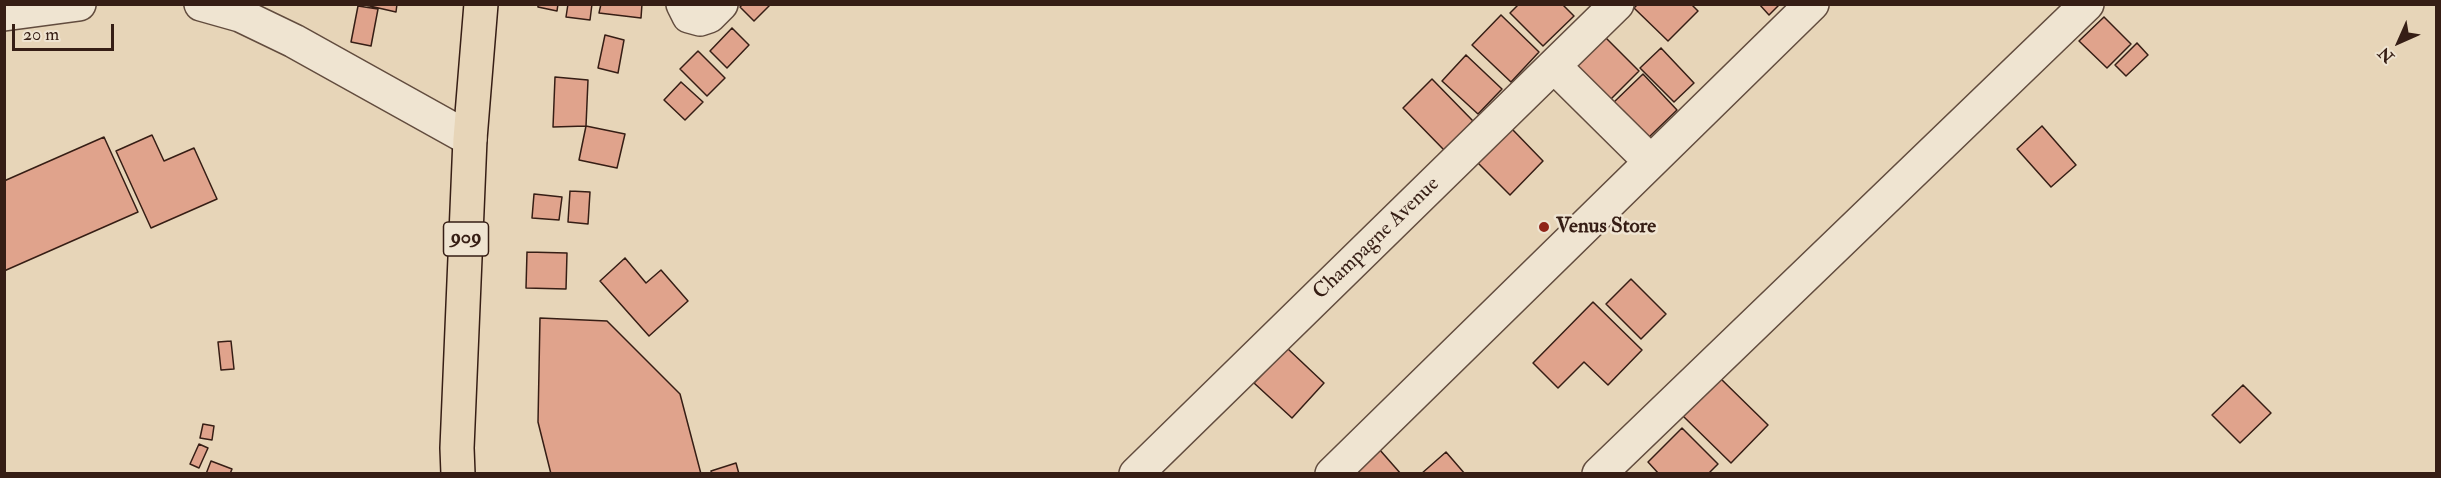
<!DOCTYPE html>
<html>
<head>
<meta charset="utf-8">
<style>
	body { margin:0 }
	#map { position:relative; width:2441px; height:478px; overflow:hidden; background:#e7d5b8; font-family:"IM FELL Double Pica",serif }
	canvas { display:block }
	.frame { position:absolute; inset:0; border:6px solid #361e15; pointer-events:none }
	.north { position:absolute; left:2369px; top:12px; width:60px; height:60px; -webkit-text-stroke:4px #efe4d1; paint-order:stroke; rotate:225deg; font-size:16px; font-weight:700; line-height:24px; text-align:center; color:#361e15 }
	.north::after { content:''; display:block; margin:auto; width:21px; height:27px; background:#361e15; clip-path:polygon(50% 0,100% 100%,50% 72%,0 100%) }
	.scale { position:absolute; left:12px; top:24px; width:102px; height:27px; box-sizing:border-box; border:3px solid #361e15; border-top:0; padding-left:8px; font-size:18px; line-height:21px; white-space:nowrap; color:#361e15; -webkit-text-stroke:4px #efe4d1; paint-order:stroke }
</style>
</head>
<body>
<div id="map">
<canvas width="2441" height="478"></canvas>
<div class="frame"></div>
<div class="north">N</div>
<div class="scale">20 m</div>
</div>
<script>
const ctx = document.querySelector('canvas').getContext('2d');
ctx.lineJoin = 'round';
function fillPath(path, color) { ctx.fillStyle = color; ctx.fill(path, 'evenodd'); }
const poly = rows => new Path2D(rows.map(r => 'M' + r).join(''));
function trace(path, color, width, dash) { ctx.strokeStyle = color; ctx.lineWidth = width; ctx.lineCap = dash ? 'butt' : 'round'; ctx.setLineDash(dash || []); ctx.stroke(path); }
function write(font, color, halo, rows, align = 'center') {
  ctx.font = font + ' "IM FELL Double Pica",serif'; ctx.lineWidth = 5; ctx.setLineDash([]); ctx.textBaseline = 'middle'; ctx.strokeStyle = halo; ctx.fillStyle = color; for (const [text, x, y, turn = 0] of rows) {
    ctx.save(); ctx.translate(x, y); ctx.rotate((+turn || 0) * Math.PI / 180); ctx.textAlign = isNaN(turn) ? turn : align; if (halo) ctx.strokeText(text, 0, 0); ctx.fillText(text, 0, 0); ctx.restore();
  }
}
const building = poly([
	[361,4,397,4,396,12,361,4],
	[538,4,558,4,557,11,538,7,538,4],
	[568,4,592,4,590,20,566,17,568,4],
	[601,4,642,4,641,18,599,13,601,4],
	[743,4,771,4,754,21,740,7,743,4],
	[1519,4,1562,4,1574,16,1543,46,1510,13,1519,4],
	[1638,4,1691,4,1698,11,1668,41,1634,8,1638,4],
	[1759,4,1780,4,1769,15,1759,4],
	[358,6,378,9,371,46,351,42,358,6],
	[1501,15,1539,52,1511,82,1472,45,1501,15],
	[2104,17,2131,44,2107,68,2079,41,2104,17],
	[732,28,749,45,727,68,710,51,732,28],
	[605,35,624,40,618,73,598,68,605,35],
	[1605,37,1639,71,1608,102,1574,68,1605,37],
	[2137,43,2148,55,2126,76,2115,65,2137,43],
	[1661,48,1694,83,1674,102,1640,68,1661,48],
	[698,51,725,78,707,96,680,69,698,51],
	[1466,55,1502,89,1478,114,1442,81,1466,55],
	[1643,74,1677,110,1646,140,1612,104,1643,74],
	[555,77,588,80,586,126,553,127,555,77],
	[1432,79,1473,121,1444,150,1403,108,1432,79],
	[681,82,703,102,685,120,664,100,681,82],
	[586,126,625,134,617,168,579,160,586,126],
	[2042,126,2076,165,2051,187,2017,149,2042,126],
	[1512,129,1543,161,1510,195,1477,162,1512,129],
	[152,135,164,161,194,148,217,199,151,228,116,151,152,135],
	[104,137,138,212,4,271,4,181,104,137],
	[570,191,590,192,588,224,568,222,570,191],
	[534,194,562,197,559,220,532,218,534,194],
	[527,252,567,253,566,289,526,288,527,252],
	[625,258,646,283,661,270,688,301,649,336,600,281,625,258],
	[1631,279,1666,314,1641,339,1606,304,1631,279],
	[1593,302,1642,350,1608,385,1584,362,1558,388,1533,363,1593,302],
	[540,318,607,321,680,394,701,474,551,474,538,422,540,318],
	[231,341,234,369,221,370,218,342,231,341],
	[1287,348,1324,383,1292,418,1254,383,1287,348],
	[1720,378,1768,425,1731,463,1683,416,1720,378],
	[2243,385,2271,413,2240,443,2212,415,2243,385],
	[203,424,214,426,212,440,200,438,203,424],
	[1682,428,1718,464,1708,474,1659,474,1648,462,1682,428],
	[199,444,208,448,199,468,190,464,199,444],
	[1379,449,1401,474,1358,474,1355,471,1379,449],
	[1446,452,1465,474,1421,474,1446,452],
	[211,461,232,469,230,474,206,474,211,461],
	[736,463,739,474,712,474,711,471,736,463]
]);
fillPath(building, '#e0a38c');
trace(building, '#361e15', 1.5);
const minor = poly([
	[201,4,240,15,294,41,470,139],
	[683,4,689,16,700,19,709,16,721,4],
	[4,14,79,4],
	[1554,66,1650,161],
	[1136,474,1617,4],
	[1332,474,1812,4],
	[1599,474,2087,4]
]);
const major = poly([
	[458,474,457,448,470,139,481,4]
]);
trace(minor, '#624c3e', 36);
trace(major, '#361e15', 36);
trace(minor, '#efe4d1', 33);
trace(major, '#e7d5b8', 33);
for (const [x, y, r, color] of [
	[1544,227,6,"#8f2418"]
]) { const dot = new Path2D(); dot.arc(x, y, r, 0, 2 * Math.PI); ctx.fillStyle = color; ctx.fill(dot); trace(dot, '#efe4d1', 2); }
for (const [x, y, w] of [
	[466,239,45]
]) { const box = new Path2D(); box.roundRect(x - w / 2, y - 17, w, 34, 4.5); ctx.fillStyle = '#efe4d1'; ctx.fill(box); trace(box, '#361e15', 1.5); }
write('bold 20px', '#361e15', null, [
	["909",466,239]
]);
write('bold 21px', '#361e15', '#efe4d1', [
	["Venus Store",1556,227]
], 'left');
write('21px', '#361e15', '#efe4d1', [
	["Champagne Avenue",1377,239,-44]
]);
</script>
</body>
</html>
